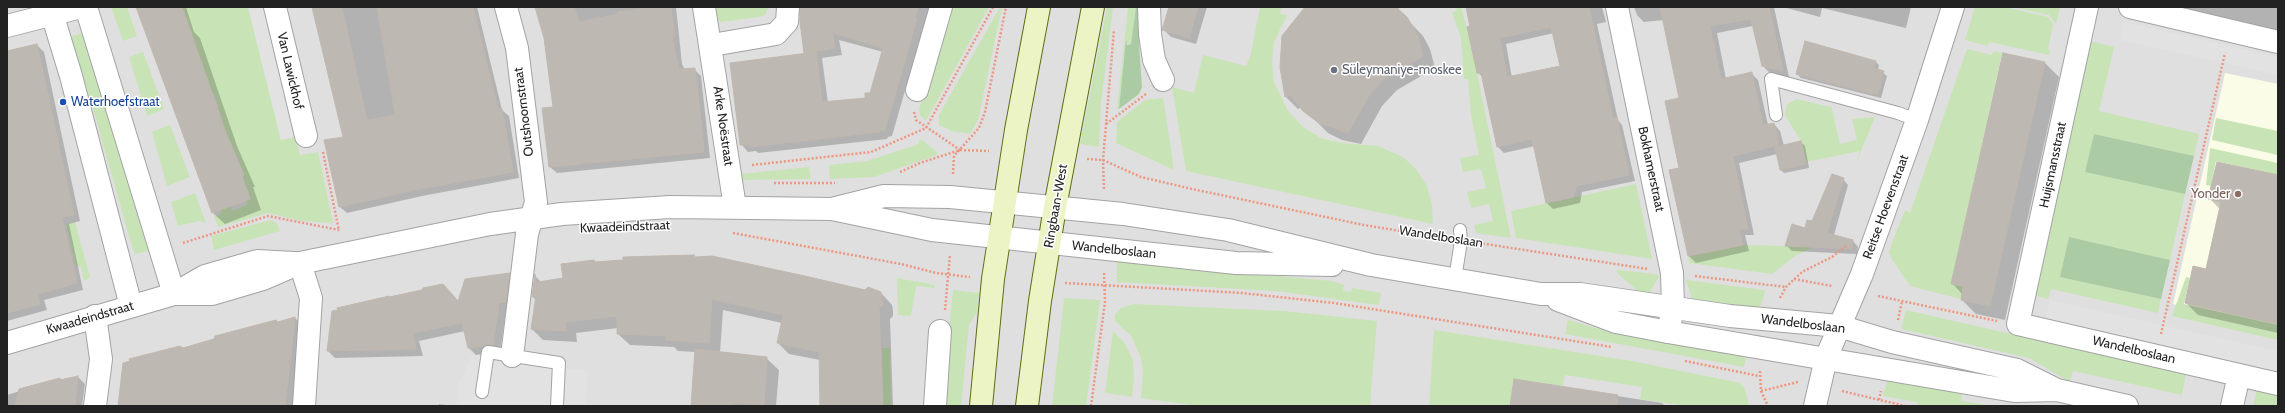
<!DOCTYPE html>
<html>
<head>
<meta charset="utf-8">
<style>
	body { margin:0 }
	#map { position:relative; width:2285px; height:413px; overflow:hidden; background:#f1efea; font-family:Cabin,sans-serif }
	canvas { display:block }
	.frame { position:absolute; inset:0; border:8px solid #222; pointer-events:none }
</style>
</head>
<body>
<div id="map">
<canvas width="2285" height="413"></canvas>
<div class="frame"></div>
</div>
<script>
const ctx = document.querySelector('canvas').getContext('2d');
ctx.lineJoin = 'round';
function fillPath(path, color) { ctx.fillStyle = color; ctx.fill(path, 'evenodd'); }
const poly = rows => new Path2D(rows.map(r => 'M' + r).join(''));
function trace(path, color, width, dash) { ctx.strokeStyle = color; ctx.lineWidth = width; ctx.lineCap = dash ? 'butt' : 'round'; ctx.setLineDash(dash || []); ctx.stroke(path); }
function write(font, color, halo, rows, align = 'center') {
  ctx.font = font + ' Cabin,sans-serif'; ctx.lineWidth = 3; ctx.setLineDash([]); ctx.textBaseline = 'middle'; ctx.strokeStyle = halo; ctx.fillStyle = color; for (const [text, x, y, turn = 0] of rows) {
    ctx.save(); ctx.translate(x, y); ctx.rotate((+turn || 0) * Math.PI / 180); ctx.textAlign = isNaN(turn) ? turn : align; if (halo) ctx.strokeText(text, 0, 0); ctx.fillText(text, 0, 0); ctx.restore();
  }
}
fillPath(poly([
	[7,7,2278,7,2278,406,7,406]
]), '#e0dfdf');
fillPath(poly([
	[2225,73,2278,84,2278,327,2173,304]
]), '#fafce8');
fillPath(poly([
	[111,7,127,7,137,36,123,41],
	[175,7,248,7,281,140,295,137,300,155,318,152,333,223,302,221,268,213,218,227,213,213,216,216,221,214,220,210,231,206,233,211,248,204,238,177,244,175,238,160,232,163,213,111,219,108,214,94,208,96,188,43,194,40,189,26,182,28],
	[715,7,768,7,768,9,765,15,759,17,721,22,717,19],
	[949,7,989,7,927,119,925,120,920,115,919,109],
	[1000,7,1002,7,978,120,970,134,950,131,950,130,939,125,939,115],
	[1107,7,1113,7,1101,104,1099,147,1080,144],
	[1128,7,1136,7,1131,44,1126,43,1119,109,1117,110],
	[1260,7,1282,7,1280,14,1287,15,1274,42,1272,62,1274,82,1288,111,1303,127,1321,138,1342,143,1378,146,1403,157,1416,169,1427,186,1432,205,1433,224,1186,171,1172,87,1194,93,1203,55,1246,66,1250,57],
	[1456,7,1461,7,1471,44,1511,238,1476,233,1474,225,1493,221,1489,204,1471,208,1467,192,1486,188,1481,169,1463,172,1460,158,1479,155,1471,115,1468,79,1464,79,1461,38,1452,13,1457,10],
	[1975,7,2005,7,2048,17,2053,24,2048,49,2050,50,2049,55,1989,42,1988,46,1965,40],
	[2014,7,2060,7,2056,24,2049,15],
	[85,32,127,170,149,251,135,254,131,243,94,112,70,37],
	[2090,41,2114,47,2099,111,2199,134,2194,156,2094,134,2085,172,2185,194,2170,260,2069,237,2061,277,2161,299,2158,313,2051,289,2048,299,2033,295],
	[1967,49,1992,55,1993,51,2002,53,1951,284,1964,287,1961,299,1910,286,1891,258,1889,251,1905,210,1910,213],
	[143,52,164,109,147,116,129,57],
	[1163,98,1169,136,1174,170,1116,143,1117,122,1145,100],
	[1797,99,1830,107,1831,105,1840,144,1857,140,1852,119,1875,117,1855,166,1860,151,1806,162,1802,142,1799,142,1801,141,1785,115,1787,104],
	[2216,118,2278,131,2278,155,2212,140],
	[170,125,190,177,167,186,152,132],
	[922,140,937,152,937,155,874,177,830,179,829,165,867,161,919,144,918,141],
	[2210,148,2278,163,2278,175,2216,161,2211,186,2206,185],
	[809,167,811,179,740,180,740,174],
	[1636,184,1652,259,1516,238,1511,211],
	[195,193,206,223,199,221,178,226,171,202],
	[271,220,277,224,280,231,214,250,211,236],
	[75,222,90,277,84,281,81,267,76,266,66,224],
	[1743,245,1785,246,1814,247,1795,256,1772,274,1689,263,1688,256],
	[1117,261,1332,281,1344,285,1343,291,1351,292,1352,288,1381,293,1379,305,1276,291,1117,282],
	[1617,270,1637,272,1660,275,1649,293,1640,293,1617,273],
	[2186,277,2190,278,2184,304,2278,325,2278,340,2172,316],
	[897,278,935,285,934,288,916,286,911,316,898,315],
	[1686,280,1764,290,1765,292,1759,310,1693,301],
	[953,290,979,293,977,312,969,325,961,406,941,406],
	[1064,298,1100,300,1086,406,1052,406],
	[1134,304,1284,311,1377,321,1370,406,1199,406,1141,398,1143,372,1141,358,1131,336,1115,321,1115,315,1121,308],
	[1906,310,2186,374,2182,395,2073,371,2070,382,2029,358,1901,329],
	[1568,320,1606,331,1747,354,1744,367,1565,334],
	[1434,330,1632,361,1740,383,1745,389,1749,406,1687,406,1640,399,1642,387,1565,375,1563,386,1514,379,1510,406,1429,406],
	[1113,331,1124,342,1133,360,1134,379,1132,397,1105,393],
	[882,348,890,348,891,406,883,406],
	[1888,377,1963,389,1961,401,1995,406,1925,406,1917,404,1917,402,1883,396],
	[2257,389,2278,394,2278,406,2253,406]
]), '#c8e4b6');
fillPath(poly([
	[1136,7,1140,7,1139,44,1142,87,1139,94,1119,109,1126,40,1127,45,1131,44],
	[2094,134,2194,156,2185,194,2085,172],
	[2069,237,2170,260,2161,299,2060,277]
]), '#abcba4');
fillPath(poly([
	[248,7,263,7,295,137,281,140],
	[2124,22,2278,57,2278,75,2120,40],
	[2050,300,2278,351,2278,371,2046,319],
	[472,355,588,371,586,406,471,406,457,404,459,383]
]), '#e2e2e2');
fillPath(poly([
	[137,7,186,7,194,32,200,38,237,146,255,187,253,187,261,210,225,224,213,213],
	[313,7,477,7,502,110,509,116,519,178,422,196,347,213,340,207,344,138],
	[536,7,676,7,682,64,685,70,694,69,701,76,710,158,557,173,550,167,554,108,545,38],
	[801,7,929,7,892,136,888,137,887,139,758,153,756,151,748,152,741,144,806,54],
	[839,40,883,52,871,93,866,98,828,103,822,58,842,55],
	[1170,7,1207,7,1196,44,1171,37,1163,29],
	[1308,7,1399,7,1398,10,1423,36,1430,49,1435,68,1397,90,1382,106,1361,144,1342,140,1328,133,1302,107,1298,109,1286,97,1282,73,1283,36,1298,16],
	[1467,7,1602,7,1606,22,1597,24,1618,120,1622,125,1635,181,1582,192,1580,203,1553,209,1547,203,1535,146,1504,153,1498,147,1483,77,1478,73],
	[1554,33,1562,67,1512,78,1506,44],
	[1634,7,1774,7,1789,77,1770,73,1763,66,1753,26,1717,33,1726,79,1751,73,1758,80,1768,125,1774,124,1780,131,1784,146,1801,142,1805,146,1809,168,1784,173,1780,169,1777,154,1739,163,1754,235,1745,235,1749,251,1696,263,1689,256,1670,171,1681,169,1680,99,1664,20,1644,22,1637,15],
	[1783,7,1911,7,1906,28,1822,8,1820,17],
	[2153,7,2278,7,2278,35],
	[37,45,44,52,80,221,69,224,83,290,44,300,47,310,7,321,7,61],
	[2003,54,2045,63,2059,77,2005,320,1976,314,1962,300,1963,295,1952,283],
	[1876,62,1879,65,1878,70,1887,76,1881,98,1801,78,1797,74],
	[2278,176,2278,333,2198,315,2186,303,2206,270,2220,209,2210,199],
	[1843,179,1848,185,1834,235,1853,241,1858,247,1857,254,1792,251,1786,245,1812,222],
	[695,258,881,293,892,305,893,311,893,316,890,319,893,406,821,406,820,360,789,354,778,343,782,323,723,310,720,353,766,358,779,370,776,406,692,406,696,352,678,351,674,347,630,345,618,334,618,328,576,333,577,342,543,340,532,329,536,300,533,297,535,276,541,282,564,279,596,263],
	[509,274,516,281,513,309,506,310,500,352,476,355,469,348,465,331,419,341,423,356,335,358,328,351,459,302],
	[295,318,303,326,294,406,119,406,182,349],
	[78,377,85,384,82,406,7,406,7,395,60,379,62,381],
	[1515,380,1662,403,1665,406,1511,406],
	[439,404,453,406,439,406]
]), '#0003');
const building = poly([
	[136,7,182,7,226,133,244,175,242,176,250,199,212,213,136,7],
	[312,7,342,7,367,120,395,115,377,7,473,7,498,109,502,109,513,172,415,190,339,207,324,140,343,137,312,7],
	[535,7,574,7,579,22,618,14,618,12,640,9,639,7,671,7,675,36,672,37,679,69,695,68,704,149,703,152,549,167,542,108,553,107,544,38,535,7],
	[800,7,918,7,915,18,917,19,885,130,881,130,879,132,750,147,750,144,740,145,730,63,816,52,822,102,865,98,865,93,870,93,883,48,833,33,835,48,804,53,800,22,800,7],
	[1169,7,1198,7,1189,38,1162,30,1169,7],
	[1305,7,1396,7,1407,17,1418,36,1423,56,1385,78,1370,94,1348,133,1319,123,1303,111,1290,95,1285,97,1280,67,1282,36,1305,7],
	[1466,7,1589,7,1613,118,1617,117,1629,175,1576,186,1574,197,1546,203,1532,139,1497,147,1481,73,1477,73,1467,27,1470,26,1466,7],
	[1551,27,1560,66,1507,77,1500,38,1551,27],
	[1660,7,1769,7,1783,71,1762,66,1751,19,1710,26,1721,79,1752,72,1763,125,1774,123,1779,145,1733,156,1748,229,1739,229,1743,245,1688,256,1669,170,1679,168,1665,101,1679,98,1660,7],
	[1805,41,1876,61,1874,68,1884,71,1878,95,1796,74,1805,41],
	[37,44,74,215,62,217,77,283,38,294,40,304,7,313,7,51,37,44],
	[2003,53,2045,62,1990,306,1961,300,1963,286,1951,284,2003,53],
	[1801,141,1806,164,1780,170,1775,147,1801,141],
	[2217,162,2278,175,2278,324,2185,303,2193,266,2206,269,2221,202,2208,199,2217,162],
	[1832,174,1844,178,1827,233,1853,240,1852,249,1785,246,1792,224,1805,228,1807,220,1812,221,1832,174],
	[694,255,695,257,712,256,805,276,865,290,868,287,881,292,883,305,879,308,883,406,820,406,819,352,777,343,783,315,712,299,709,343,666,340,666,336,617,334,617,316,565,322,566,331,531,329,536,296,532,297,535,274,537,287,538,282,563,278,561,264,594,260,595,262,623,260,623,257,694,255],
	[510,273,506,302,499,303,493,345,468,348,462,323,413,333,416,349,327,351,332,311,338,310,337,308,389,296,389,297,422,290,423,288,443,284,458,301,465,279,510,273],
	[295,317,285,406,118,406,123,363,130,361,129,359,180,346,183,348,214,339,215,336,276,320,278,322,295,317],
	[695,349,767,357,764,405,733,403,733,406,691,406,695,349],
	[78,376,75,406,15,406,19,389,60,378,60,380,78,376],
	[1514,379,1618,395,1617,406,1510,406,1514,379]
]);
fillPath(building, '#beb8b3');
trace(building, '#c1b8ae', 1);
const service = poly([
	[1776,115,1771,79,1898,113,1917,120],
	[1455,279,1461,241,1460,230],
	[482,392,488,352,559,363,557,406]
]);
const minor = poly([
	[50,7,71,76,131,306],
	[86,7,174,294],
	[275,7,306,136],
	[506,7,517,48,536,202,527,234,512,356],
	[704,7,735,207],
	[1149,7,1150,34,1154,60,1163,80],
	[1617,7,1672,273,1673,308,1668,332],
	[2087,7,2018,324,2278,384],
	[2130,7,2278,42],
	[7,26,81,7],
	[712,45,776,34,787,22,788,7],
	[917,90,941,7],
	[300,263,311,298,304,406],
	[95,406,101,359,95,316],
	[935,406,940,331],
	[1815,406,1826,358,1862,274,1917,120,1953,7],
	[2232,406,2239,375]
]);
const tertiary = poly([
	[832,209,884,196,950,197,1123,214,1228,230,1371,265,1541,294,1580,294,1730,316,1839,326,1892,342,2017,370,2057,390],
	[174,294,212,294,263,279,300,263,490,224,562,214,670,207,832,209,932,230,1236,263,1332,265],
	[1558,300,1616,322,1668,332,2014,391,2057,390,2127,406],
	[7,343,174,294,205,276,257,261,294,263]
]);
const secondary = poly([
	[981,406,993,279,1016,130,1039,7],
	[1027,406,1040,301,1055,207,1093,7]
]);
trace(service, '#a3a3a3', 14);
trace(minor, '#a3a3a3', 24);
trace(tertiary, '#a3a3a3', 24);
trace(secondary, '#5b6f12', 24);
trace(poly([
	[914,112,916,120,960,150],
	[1106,124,1146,94],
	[323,152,339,231],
	[1087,159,1103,160,1141,177,1192,189,1364,225,1443,238],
	[752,165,871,152,926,128,993,7],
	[900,172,920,163,960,150,989,151],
	[953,174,954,156,979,128,985,112,1006,7],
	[774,183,835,183],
	[1104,189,1103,160,1114,30],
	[733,233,901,264,936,273,970,277],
	[183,243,268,216,339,230],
	[1479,243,1648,269],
	[1695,276,1786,287],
	[1794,279,1832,286],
	[1065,283,1242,293,1334,303,1612,347],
	[1878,296,1997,321],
	[1780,298,1786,287,1802,272,1832,257,1846,246],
	[945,310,950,255],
	[1898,320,1902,301],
	[2161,334,2225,53],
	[1685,361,1759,376],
	[1760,371,1761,391,1768,406],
	[1761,391,1798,382],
	[1842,391,1905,406],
	[1879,400,1881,391],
	[1091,406,1105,302,1104,272]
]), '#eb9781', 2.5, [2, 2]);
trace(service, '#fff', 12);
trace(minor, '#fff', 22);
trace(tertiary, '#fff', 22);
trace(secondary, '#ecf3c5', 22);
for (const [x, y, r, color] of [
	[1334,70,4,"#6b7280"],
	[63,102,4,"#1a4fb4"],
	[2238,194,4,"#8d6e63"]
]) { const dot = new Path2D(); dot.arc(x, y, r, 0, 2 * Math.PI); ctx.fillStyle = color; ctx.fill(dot); trace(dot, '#fff', 1.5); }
write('13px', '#5b616d', '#fff', [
	["Süleymaniye-moskee",1342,70]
], 'left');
write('13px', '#222', '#fff', [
	["Van Lawickhof",290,71,77],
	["Outshoornstraat",524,112,-97],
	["Arke Noëstraat",723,126,82],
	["Huijsmansstraat",2053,165,-78],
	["Bokhamerstraat",1651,169,78],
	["Ringbaan-West",1056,206,-80],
	["Reitse Hoevenstraat",1886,207,-70],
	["Kwaadeindstraat",625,227,-2],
	["Wandelboslaan",1441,237,9],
	["Wandelboslaan",1114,250,6],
	["Kwaadeindstraat",90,318,-16],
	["Wandelboslaan",1803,324,7],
	["Wandelboslaan",2134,350,13]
]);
write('13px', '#164399', '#fff', [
	["Waterhoefstraat",71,102]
], 'left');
write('13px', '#785e54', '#fff', [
	["Yonder",2230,194]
], 'right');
</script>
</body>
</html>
